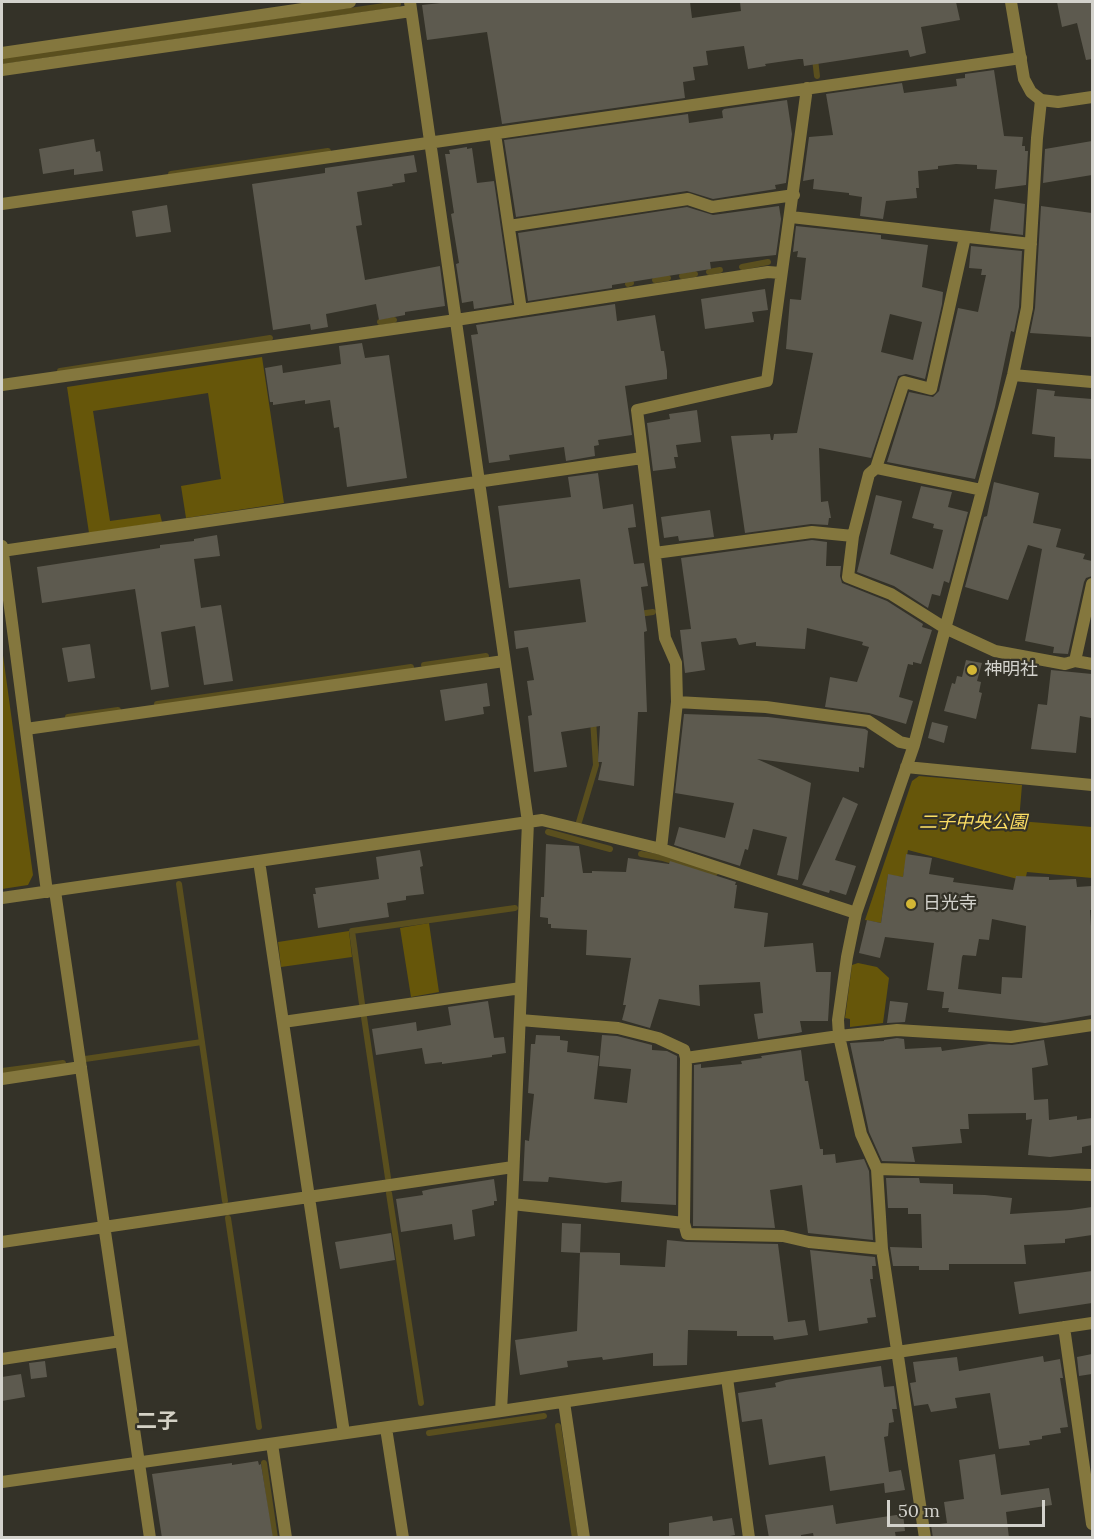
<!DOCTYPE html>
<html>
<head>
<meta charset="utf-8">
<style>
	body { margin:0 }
	#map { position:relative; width:1094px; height:1539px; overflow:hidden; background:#343228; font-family:Lora,serif }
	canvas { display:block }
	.frame { position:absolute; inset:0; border:3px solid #d3d2cc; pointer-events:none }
	.scale { position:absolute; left:887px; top:1500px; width:158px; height:27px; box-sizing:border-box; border:3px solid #d3d2cc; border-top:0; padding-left:8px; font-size:18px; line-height:21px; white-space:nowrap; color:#d3d2cc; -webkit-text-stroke:4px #343228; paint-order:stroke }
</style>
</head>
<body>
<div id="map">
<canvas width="1094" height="1539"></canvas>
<div class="frame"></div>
<div class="scale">50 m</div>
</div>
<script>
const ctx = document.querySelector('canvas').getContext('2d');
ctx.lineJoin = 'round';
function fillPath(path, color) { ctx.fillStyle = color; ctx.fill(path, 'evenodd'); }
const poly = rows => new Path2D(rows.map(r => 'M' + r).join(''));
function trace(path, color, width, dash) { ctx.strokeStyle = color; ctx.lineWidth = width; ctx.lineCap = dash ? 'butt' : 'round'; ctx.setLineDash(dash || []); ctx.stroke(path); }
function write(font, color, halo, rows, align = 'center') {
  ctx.font = font + ' Lora,"Noto Sans JP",serif'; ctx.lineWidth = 4.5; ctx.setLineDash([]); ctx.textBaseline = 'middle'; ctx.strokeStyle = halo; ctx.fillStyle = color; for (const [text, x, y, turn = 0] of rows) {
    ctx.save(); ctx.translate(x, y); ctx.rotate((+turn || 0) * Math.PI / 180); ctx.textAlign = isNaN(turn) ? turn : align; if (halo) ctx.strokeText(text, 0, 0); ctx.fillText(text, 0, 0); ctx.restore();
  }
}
fillPath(poly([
	[262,357,284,503,186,518,181,486,221,479,208,393,93,411,110,521,160,514,162,522,89,533,67,387],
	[2,648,33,875,28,885,2,889],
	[919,776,1022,785,1019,821,1092,827,1092,878,1027,872,1025,881,908,850,903,877,888,875,881,923,865,920,912,781],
	[429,923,439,992,411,997,400,928],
	[349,931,352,957,281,967,278,942],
	[858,963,877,967,889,978,883,1023,850,1027,850,1019,845,1018,852,965]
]), '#66560a');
trace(poly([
	[815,59,817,76],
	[2,61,398,4],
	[171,174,328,151],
	[742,267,768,262],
	[709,272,720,270],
	[682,276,695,274],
	[655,280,668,278],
	[628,284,631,283],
	[380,322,394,320],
	[60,371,270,338],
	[639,614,653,612],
	[424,665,486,656],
	[157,704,411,667],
	[68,717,118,710],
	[579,822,596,765,593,720],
	[548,832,610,849],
	[641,854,663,858,715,873],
	[179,884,225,1201],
	[362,1004,352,931,515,908],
	[364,1017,388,1178],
	[85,1059,202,1042],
	[2,1071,63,1063],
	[389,1193,421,1403],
	[228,1218,259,1427],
	[558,1426,575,1538],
	[429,1433,544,1416],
	[264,1463,275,1538]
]), '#5a4f1e', 6);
fillPath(poly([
	[450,2,690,2,692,18,741,11,740,2,956,2,960,20,921,27,926,53,910,57,908,50,804,66,803,59,799,59,765,64,766,66,748,69,744,46,706,51,708,65,693,67,695,80,683,82,685,98,502,124,487,32,427,40,422,5],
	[1057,2,1092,2,1092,59,1086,60,1077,23,1062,27],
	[994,70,1004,136,1023,137,1022,146,1025,146,1025,151,1028,151,1026,185,995,189,997,170,977,169,977,165,956,164,938,166,938,169,918,171,919,188,916,188,917,198,886,201,883,219,860,216,862,197,849,195,849,193,813,189,814,179,803,181,809,137,833,135,826,94,902,83,904,93,957,86,956,79,965,78,965,74],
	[787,100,792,134,786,183,775,185,776,189,713,199,687,191,516,217,504,140,688,114,689,123,723,118,722,111,724,109],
	[94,139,96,152,100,151,103,171,74,175,74,169,43,174,39,149],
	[1092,141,1092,175,1043,183,1045,149],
	[467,147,467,149,472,148,477,183,494,181,512,303,474,309,473,301,462,303,456,264,459,263,451,214,454,213,445,154,450,154,449,150],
	[414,155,417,172,404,174,405,182,392,184,393,186,357,192,362,225,356,226,365,280,440,266,445,306,405,312,405,315,379,320,376,304,326,314,328,327,311,330,310,324,273,330,252,184,325,173,325,168],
	[994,199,1025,204,1023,235,990,231],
	[167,205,171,232,136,237,132,211],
	[779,206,781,219,776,255,710,262,711,269,612,285,612,288,528,301,518,233,687,207,713,215],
	[1041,206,1092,213,1092,337,1030,333,1035,308],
	[796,226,881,235,881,239,928,245,922,287,943,292,942,304,925,379,906,374,898,376,871,458,819,448,821,502,828,501,831,518,829,518,828,525,811,524,745,533,731,436,770,434,771,440,773,440,774,434,797,433,813,353,786,349,790,299,801,300,806,258,797,257,798,251,793,252],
	[890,314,922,322,913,360,881,352],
	[971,246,1022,251,1019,307,1014,332,1011,331,995,407,975,479,887,462,909,392,933,397,939,391,958,308,978,312,986,275,981,275,982,269,969,268],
	[765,289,768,310,752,312,754,322,705,329,701,299],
	[615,304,617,321,655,315,661,351,664,351,667,371,667,379,625,386,632,435,598,440,599,445,594,446,595,456,566,461,564,447,509,455,510,460,489,463,471,335,478,334,476,325],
	[362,343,365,358,389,355,407,478,347,487,339,427,334,428,330,400,305,404,305,400,273,405,273,402,270,402,265,368,282,365,283,373,341,364,339,346],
	[1037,389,1055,391,1054,396,1092,399,1092,459,1054,457,1055,437,1032,434],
	[697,410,701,442,676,445,678,457,674,457,676,468,653,471,647,423,670,419,669,414],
	[598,473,603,509,633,504,636,527,628,528,634,564,644,563,648,586,641,587,647,631,644,632,647,712,638,712,634,786,598,780,602,762,598,762,600,726,561,732,567,767,534,772,528,716,532,715,527,681,534,680,528,647,516,649,514,631,586,622,580,579,509,588,498,506,571,497,568,477],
	[994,482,1039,493,1033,523,1061,529,1056,547,1085,554,1083,559,1092,561,1092,576,1086,578,1084,582,1068,654,1053,653,1054,647,1025,641,1042,549,1028,545,1008,600,965,587,984,517,987,516],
	[921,486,952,492,948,507,968,512,949,583,944,581,940,596,932,594,928,608,894,586,857,572,876,495,902,501,890,554,933,569,943,530,933,528,934,524,912,518],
	[710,510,714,537,679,541,678,536,664,538,661,517],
	[217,535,220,556,194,559,201,608,221,605,233,681,204,685,195,626,161,632,169,687,151,690,135,589,42,603,37,567,160,548,160,545,194,541,194,539],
	[812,540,827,542,826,566,841,566,840,576,842,583,887,601,923,624,922,627,932,630,921,664,913,662,913,665,908,664,899,697,913,701,906,724,869,713,825,707,830,677,857,682,869,647,862,645,863,642,807,628,805,649,756,646,756,642,739,645,736,638,701,642,705,670,685,673,680,630,691,629,681,558],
	[90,644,95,678,68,682,62,648],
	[966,660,982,663,977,681,981,682,979,692,982,693,976,719,944,711,952,683,955,684,957,676,962,677],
	[1051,670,1092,674,1091,718,1080,716,1076,753,1031,749,1038,704,1047,705],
	[487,683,490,706,483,707,484,714,445,721,440,690],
	[684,714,768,717,865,729,868,731,864,768,859,767,859,772,757,759,811,783,798,880,777,875,787,837,753,829,748,850,745,849,740,866,674,845,679,827,725,838,734,803,675,793],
	[932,722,948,726,944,743,928,738],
	[843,797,858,804,835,860,856,866,846,895,830,890,829,893,802,885],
	[546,844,579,846,583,873,592,873,592,871,626,872,628,858,669,864,670,861,736,882,735,885,737,885,734,908,768,913,764,947,813,943,816,972,831,972,828,1021,800,1021,802,1032,798,1033,758,1039,754,1014,763,1013,760,982,699,985,700,1006,659,999,650,1028,622,1020,626,1005,623,1005,631,958,586,955,587,930,551,928,551,924,548,924,548,918,540,917,541,897,544,897],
	[420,850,423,866,420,867,424,894,406,896,406,900,387,903,389,917,318,928,313,894,316,894,315,888,379,879,376,857],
	[906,854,932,858,929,874,954,878,953,882,1013,890,1016,876,1049,877,1049,880,1076,879,1077,887,1092,886,1092,910,1090,910,1092,942,1092,1015,1045,1023,948,1012,949,1008,942,1008,944,992,927,990,934,943,885,937,880,958,859,953,867,920,881,923,888,874,903,877],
	[992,919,1026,926,1022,978,1002,977,1001,994,958,989,962,957,963,955,976,956,979,939,989,940],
	[488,1001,494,1038,504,1037,506,1053,492,1055,492,1057,442,1064,442,1062,425,1064,422,1048,376,1055,372,1029,416,1022,417,1031,451,1025,448,1007],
	[890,1001,908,1003,905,1022,887,1023],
	[536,1035,560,1036,560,1040,568,1041,567,1052,599,1056,594,1099,627,1103,631,1069,599,1066,602,1035,617,1036,652,1045,652,1050,667,1051,677,1056,676,1205,621,1202,622,1181,606,1183,549,1177,548,1182,523,1181,525,1140,529,1141,534,1094,528,1093,531,1044,535,1044],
	[897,1038,904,1039,905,1049,941,1047,942,1051,989,1044,1012,1045,1044,1040,1048,1065,1032,1068,1034,1100,1048,1099,1049,1120,1077,1116,1077,1120,1092,1118,1092,1145,1082,1147,1082,1153,1050,1157,1028,1155,1032,1119,1026,1120,1026,1113,968,1114,969,1129,960,1129,962,1143,912,1147,915,1162,882,1161,869,1132,850,1043,884,1041,884,1040],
	[801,1050,805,1081,808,1081,820,1149,823,1149,823,1155,835,1154,836,1163,864,1159,869,1171,873,1240,808,1233,802,1185,770,1190,775,1228,693,1226,694,1065,701,1064,701,1068,742,1064,741,1061,762,1058,761,1056],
	[886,1178,919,1178,920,1183,953,1184,953,1194,985,1195,1012,1198,1010,1214,1071,1210,1092,1207,1092,1235,1065,1239,1065,1243,1024,1245,1026,1264,949,1264,949,1270,919,1270,919,1266,893,1266,890,1247,922,1248,921,1214,908,1214,908,1208,888,1208],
	[494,1179,497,1201,494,1201,494,1205,472,1210,475,1236,454,1240,452,1224,401,1232,396,1199,423,1195,422,1191,431,1189],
	[562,1223,581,1224,580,1253,561,1252],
	[391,1233,395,1260,340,1269,335,1242],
	[667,1240,687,1242,778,1244,788,1322,805,1320,808,1335,774,1340,773,1336,737,1336,737,1331,688,1330,687,1365,653,1366,653,1353,603,1360,602,1357,567,1361,568,1367,520,1375,515,1340,577,1331,580,1252,620,1253,620,1265,665,1267],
	[810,1250,875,1257,876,1266,872,1266,873,1279,870,1279,876,1317,867,1318,868,1323,819,1331],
	[1092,1271,1092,1303,1019,1314,1014,1282],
	[1092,1354,1092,1374,1079,1376,1077,1357],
	[1043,1356,1044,1362,1060,1359,1063,1378,1060,1378,1068,1427,1060,1428,1061,1433,1042,1436,1042,1439,1029,1441,1030,1445,999,1449,990,1393,955,1398,957,1408,931,1412,928,1404,914,1406,910,1383,916,1382,913,1362,957,1357,959,1371],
	[45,1361,47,1377,31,1379,29,1363],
	[881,1366,884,1387,894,1386,897,1409,892,1409,894,1422,889,1423,888,1436,884,1437,889,1472,901,1470,905,1490,885,1493,884,1483,830,1491,825,1456,769,1465,762,1419,742,1422,738,1393,776,1387,775,1383,786,1380],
	[21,1374,25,1397,2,1401,2,1377],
	[995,1454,1001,1495,1049,1488,1052,1505,1006,1512,1009,1538,933,1538,931,1525,947,1523,944,1502,964,1499,959,1460],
	[258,1461,259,1465,261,1464,273,1538,162,1538,152,1474,232,1463,232,1465],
	[833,1505,836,1524,903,1514,905,1531,895,1532,896,1538,814,1538,813,1533,801,1535,801,1538,769,1538,765,1515],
	[712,1516,713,1521,732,1518,735,1535,719,1538,669,1538,669,1523]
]), '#5d5a4f');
trace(poly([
	[410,2,528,822,512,1204,501,1411],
	[2,53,350,2],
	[2,70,411,11],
	[495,134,521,310],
	[2,204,1021,58],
	[791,217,1031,244],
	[509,226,688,199,712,207,794,195],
	[965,237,931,389,904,382,876,468,869,474,853,536,848,577,891,594,945,628,995,651,1065,664,1075,661,1092,664],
	[1013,375,1092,382],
	[2,385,456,320,768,272,781,273],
	[876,468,982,490],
	[2,546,47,892],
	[2,551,642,458],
	[655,553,812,532,853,536],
	[1075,661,1092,584],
	[677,702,766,707,868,721,900,742,914,745],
	[26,729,504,661],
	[906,767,1092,785],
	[661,849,677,702,676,663,665,638,637,410,767,381,807,88],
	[259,861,344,1433],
	[55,891,150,1538],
	[2,898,542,820,661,849,856,913],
	[520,1020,618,1028,658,1038,684,1050,686,1058,684,1223,687,1234,783,1236,809,1242,882,1249],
	[283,1022,521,988],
	[686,1058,839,1036,897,1030,1011,1037,1092,1025],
	[2,1079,81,1067],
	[877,1169,1092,1175],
	[512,1204,684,1223],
	[2,1242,513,1167],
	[1064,1327,1092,1524],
	[2,1359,121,1341],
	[727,1378,749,1538],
	[564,1402,584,1538],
	[386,1428,403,1538],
	[272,1444,286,1538],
	[2,1482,501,1411,1092,1323],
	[925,1538,882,1249,877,1169,861,1134,839,1036,838,1020,847,957,856,913,914,745,1013,375,1027,308,1037,138,1041,100]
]), '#84773e', 12);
trace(poly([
	[1011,2,1024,79,1031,92,1041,100,1058,102,1092,97]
]), '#84773e', 12);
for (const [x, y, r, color] of [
	[972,670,6,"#d3b635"],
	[911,904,6,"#d3b635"]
]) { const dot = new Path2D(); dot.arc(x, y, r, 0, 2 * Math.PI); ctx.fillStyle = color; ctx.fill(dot); trace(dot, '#343228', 2); }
write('18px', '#d3d2cc', '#343228', [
	["神明社",984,670],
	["日光寺",923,904]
], 'left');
write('italic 18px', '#fddf64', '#343228', [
	["二子中央公園",973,823]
]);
write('bold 21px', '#d5d2c6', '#343228', [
	["二子",157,1422]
]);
</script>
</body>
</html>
